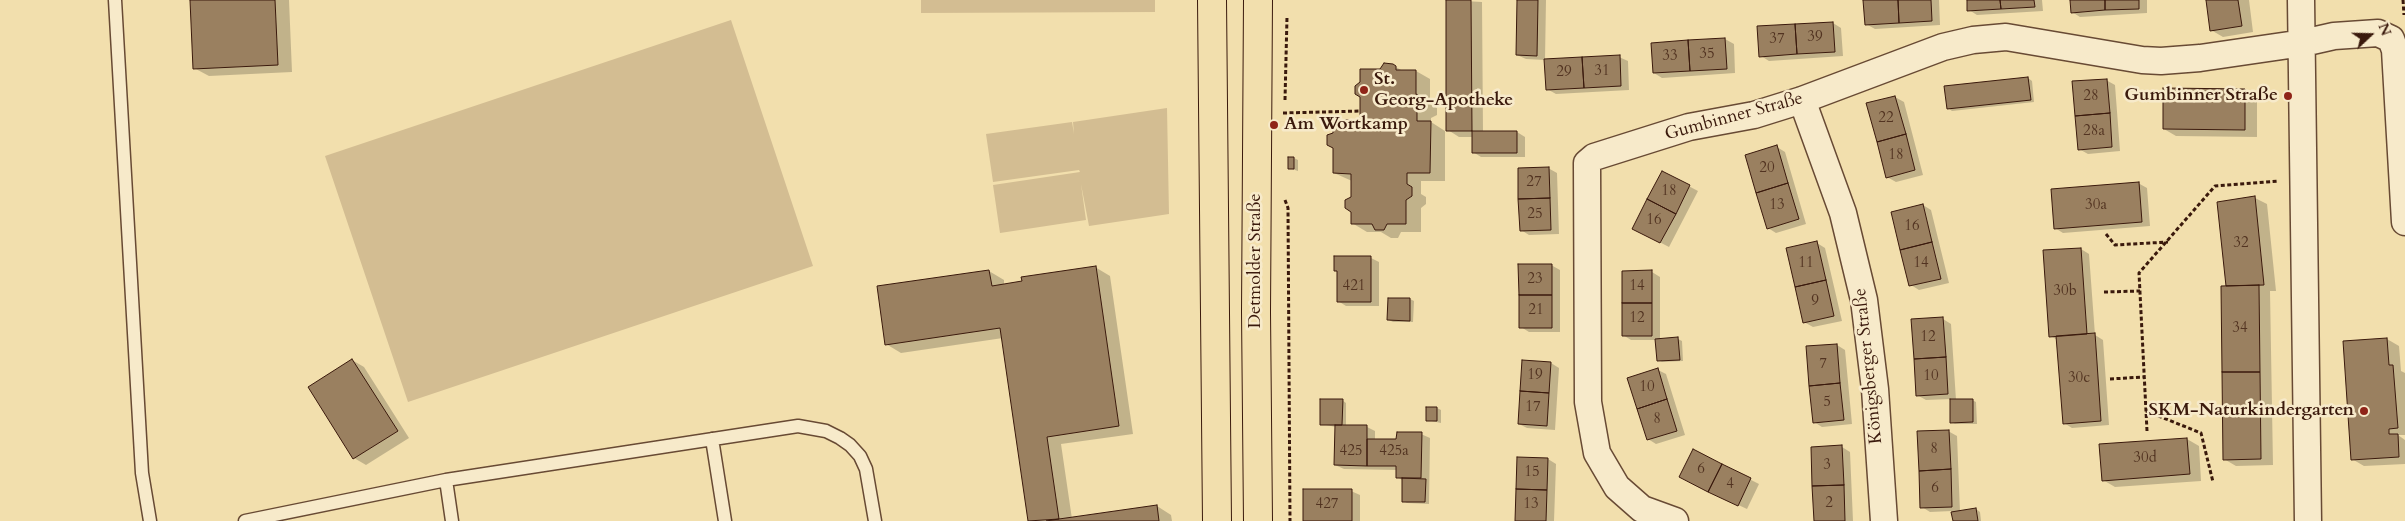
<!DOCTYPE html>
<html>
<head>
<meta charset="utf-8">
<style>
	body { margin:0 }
	#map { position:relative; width:2405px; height:521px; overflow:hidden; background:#f2dfad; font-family:Cardo,serif }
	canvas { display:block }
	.north { position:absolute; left:2345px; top:10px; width:50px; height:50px; -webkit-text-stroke:4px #f7eaca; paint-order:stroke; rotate:69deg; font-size:14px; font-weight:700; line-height:20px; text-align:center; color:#3a190c }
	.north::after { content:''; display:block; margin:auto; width:18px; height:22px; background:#3a190c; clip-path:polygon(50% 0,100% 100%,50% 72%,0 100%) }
</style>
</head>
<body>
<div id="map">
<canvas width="2405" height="521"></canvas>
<div class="north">N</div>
</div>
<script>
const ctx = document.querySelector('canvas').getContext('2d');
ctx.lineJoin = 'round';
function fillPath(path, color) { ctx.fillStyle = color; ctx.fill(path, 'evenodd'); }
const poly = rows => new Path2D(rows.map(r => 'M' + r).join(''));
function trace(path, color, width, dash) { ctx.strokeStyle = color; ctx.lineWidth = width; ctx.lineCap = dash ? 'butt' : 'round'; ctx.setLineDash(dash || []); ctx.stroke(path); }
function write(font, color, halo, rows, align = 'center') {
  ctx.font = font + ' Cardo,serif'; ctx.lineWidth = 5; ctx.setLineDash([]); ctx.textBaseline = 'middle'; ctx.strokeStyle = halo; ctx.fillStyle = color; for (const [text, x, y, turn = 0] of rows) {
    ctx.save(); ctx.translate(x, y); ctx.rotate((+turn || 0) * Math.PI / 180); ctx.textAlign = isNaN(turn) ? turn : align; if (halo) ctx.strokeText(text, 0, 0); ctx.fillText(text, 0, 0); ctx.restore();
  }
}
fillPath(poly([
	[921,0,1155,0,1155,12,921,13],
	[731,20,813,266,408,402,325,156],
	[1167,108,1169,214,1089,226,1081,184,1086,220,1000,233,993,185,1080,172,1079,170,993,182,986,134,1072,122,1074,134,1073,122]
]), '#d3bd92');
fillPath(poly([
	[191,0,289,0,292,72,209,76,194,68],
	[1447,0,1482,2,1483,132,1517,132,1525,137,1525,157,1481,157,1473,152,1473,137,1459,137,1448,130],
	[1518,0,1546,0,1545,60,1526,59,1517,55],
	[1865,0,1939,0,1940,25,1875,29,1866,24],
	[1968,0,2042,0,2043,11,1977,15,1969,10],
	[2071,0,2147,0,2147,13,2080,17,2072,12],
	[2207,0,2249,0,2253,32,2223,37,2211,30],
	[1833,23,1841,28,1843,56,1769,61,1761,56],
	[1725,39,1734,44,1735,73,1662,78,1654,73,1652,44],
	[1619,57,1628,61,1629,90,1556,94,1547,89],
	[1392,65,1403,71,1416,71,1430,79,1430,104,1437,108,1437,115,1431,118,1431,122,1445,131,1445,181,1421,181,1421,194,1426,197,1426,204,1421,208,1421,232,1401,232,1398,238,1391,238,1381,232,1367,232,1352,223,1352,181,1334,173,1361,122,1381,71],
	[2028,78,2032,81,2034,102,1952,111,1948,108],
	[2106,80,2115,85,2120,151,2088,154,2079,149],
	[2165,90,2245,91,2257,98,2257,137,2176,136,2164,129],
	[1895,97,1904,102,1923,175,1896,182,1887,177,1868,104],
	[1777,147,1785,152,1806,224,1776,233,1768,228],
	[1294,158,1298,160,1298,171,1289,168],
	[1548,168,1557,173,1559,234,1529,235,1521,230],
	[1662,172,1698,191,1669,247,1642,233],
	[2138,183,2147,188,2150,226,2063,233,2055,228],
	[2255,198,2267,204,2276,291,2270,291,2273,465,2236,466,2224,459,2227,287],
	[1923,205,1931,210,1949,283,1919,290,1911,285],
	[1817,243,1825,248,1842,321,1813,327,1804,322],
	[2081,249,2089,254,2095,335,2103,340,2109,425,2072,428,2064,423,2058,340,2050,336],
	[1371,258,1379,262,1379,306,1346,306,1338,301,1338,272,1335,270],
	[1551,265,1560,270,1560,332,1529,332,1521,327],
	[1095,267,1110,276,1133,434,1061,444,1072,519,1157,506,1171,515,1172,521,1029,521,1003,338,901,353,886,344,989,271,1004,280,1004,285],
	[1652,272,1660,277,1660,340,1678,339,1682,341,1683,361,1662,362,1658,360,1657,340,1631,340,1623,335],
	[1410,299,1414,301,1413,322,1393,322,1389,320],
	[1943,319,1951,324,1956,400,1972,400,1976,402,1977,424,1955,424,1951,422,1951,399,1926,400,1917,395],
	[2387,339,2399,346,2401,371,2405,373,2405,435,2398,435,2405,440,2405,464,2364,466,2352,459,2345,342],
	[1837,345,1845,350,1852,424,1822,427,1814,422],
	[352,360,364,367,409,438,366,465,354,458,309,387],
	[1551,363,1559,368,1555,430,1527,428,1519,424],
	[1658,370,1666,374,1685,435,1656,444,1648,439],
	[1342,400,1346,403,1346,426,1367,427,1375,431,1375,440,1398,440,1421,434,1430,438,1429,504,1407,503,1403,501,1404,481,1397,477,1397,470,1344,469,1335,465,1336,427,1321,424],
	[1437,408,1441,410,1441,423,1427,420],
	[1948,431,1957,436,1960,512,1976,509,1980,512,1981,521,1954,521,1952,511,1930,512,1922,507],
	[2187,439,2199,446,2201,481,2115,487,2103,480],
	[1842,447,1850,452,1853,521,1815,521],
	[1694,451,1759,484,1747,509,1689,482],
	[1548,459,1556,464,1554,521,1518,521],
	[1351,491,1360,495,1360,521,1304,521]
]), '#0003');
const building = poly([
	[190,0,275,0,278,65,193,69,190,0],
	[1446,0,1471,0,1472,131,1446,131,1446,0],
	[1517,0,1538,0,1537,56,1516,55,1517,0],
	[1863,0,1898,0,1899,23,1865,25,1863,0],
	[1898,0,1931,0,1932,21,1899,23,1898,0],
	[1967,0,2000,0,2001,9,1967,11,1967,0],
	[2000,0,2034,0,2035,7,2001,9,2000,0],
	[2070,0,2105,0,2105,10,2071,13,2070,0],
	[2105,0,2139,0,2139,9,2105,10,2105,0],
	[2206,0,2238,0,2242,26,2210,31,2206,0],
	[1833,22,1835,52,1797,54,1795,24,1833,22],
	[1795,24,1797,54,1759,57,1757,26,1795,24],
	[1725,38,1727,69,1690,71,1688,40,1725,38],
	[1688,40,1690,71,1653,73,1651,43,1688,40],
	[1620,55,1621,86,1584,88,1582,57,1620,55],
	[1582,57,1584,88,1546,90,1544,59,1582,57],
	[1384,63,1393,64,1396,66,1396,70,1416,70,1416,94,1423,98,1423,107,1417,110,1417,121,1431,121,1430,173,1407,173,1407,184,1412,187,1412,196,1406,200,1406,224,1387,224,1384,230,1375,230,1372,224,1351,224,1351,212,1345,208,1345,200,1351,197,1351,174,1333,173,1333,148,1327,145,1327,135,1333,133,1333,120,1360,120,1360,97,1355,94,1355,86,1360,82,1360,69,1380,69,1384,63],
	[2028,77,2031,100,1947,109,1944,86,2028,77],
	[2107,79,2110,113,2075,116,2072,81,2107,79],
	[2163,88,2245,89,2245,130,2163,129,2163,88],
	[1895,96,1906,134,1877,142,1866,103,1895,96],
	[2110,113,2112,147,2078,150,2075,116,2110,113],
	[1472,131,1517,131,1517,153,1472,153,1472,131],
	[1906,134,1915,170,1886,178,1877,142,1906,134],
	[1777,145,1788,183,1756,193,1745,155,1777,145],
	[1288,157,1294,157,1294,169,1288,169,1288,157],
	[1549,167,1550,198,1518,199,1518,168,1549,167],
	[1662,171,1690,185,1676,214,1647,199,1662,171],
	[2139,182,2142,222,2054,229,2051,189,2139,182],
	[1788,183,1799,219,1767,229,1756,193,1788,183],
	[2255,196,2264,285,2226,286,2217,202,2255,196],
	[1550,198,1551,230,1520,231,1518,199,1550,198],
	[1647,199,1676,214,1660,243,1632,229,1647,199],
	[1923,204,1932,242,1900,250,1891,212,1923,204],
	[1817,241,1826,280,1795,287,1786,248,1817,241],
	[1932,242,1941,279,1909,286,1900,250,1932,242],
	[2081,248,2087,334,2049,337,2043,250,2081,248],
	[1334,256,1371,256,1371,302,1337,302,1337,271,1334,271,1334,256],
	[1518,264,1552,264,1552,295,1519,295,1518,264],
	[1096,266,1119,426,1047,437,1059,519,1028,521,1000,328,885,345,877,286,989,270,992,286,1022,281,1021,277,1096,266],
	[1652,270,1652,303,1622,303,1622,271,1652,270],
	[1826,280,1834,316,1803,323,1795,287,1826,280],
	[2259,285,2260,372,2222,372,2221,286,2259,285],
	[1519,295,1552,295,1552,328,1519,328,1519,295],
	[1388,298,1410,298,1410,321,1387,320,1388,298],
	[1622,303,1652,303,1652,336,1622,336,1622,303],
	[1943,317,1946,357,1914,359,1911,319,1943,317],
	[2095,333,2101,421,2063,424,2056,336,2095,333],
	[1678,337,1680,360,1657,361,1655,339,1678,337],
	[2387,338,2389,365,2393,365,2398,428,2389,429,2389,434,2398,434,2399,457,2351,460,2343,341,2387,338],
	[1837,344,1840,383,1809,386,1806,346,1837,344],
	[1946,357,1948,394,1916,396,1914,359,1946,357],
	[352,359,398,431,353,459,308,387,352,359],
	[1522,360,1551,362,1549,393,1520,391,1522,360],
	[1658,368,1667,399,1637,409,1627,378,1658,368],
	[2222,372,2260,372,2261,459,2223,460,2222,372],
	[1840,383,1844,420,1813,423,1809,386,1840,383],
	[1520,391,1549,393,1547,426,1518,424,1520,391],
	[1320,399,1343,399,1342,425,1320,425,1320,399],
	[1667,399,1677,431,1647,440,1637,409,1667,399],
	[1950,399,1973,399,1973,422,1950,423,1950,399],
	[1426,407,1437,407,1437,421,1426,421,1426,407],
	[1335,425,1367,425,1367,466,1334,465,1335,425],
	[1949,430,1951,469,1919,471,1917,431,1949,430],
	[1397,432,1422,432,1421,478,1396,478,1396,466,1367,466,1367,439,1396,439,1397,432],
	[2187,438,2190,474,2102,481,2099,444,2187,438],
	[1842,445,1844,485,1812,486,1811,447,1842,445],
	[1693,449,1722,464,1708,492,1679,477,1693,449],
	[1517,457,1548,458,1547,490,1516,489,1517,457],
	[1722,464,1751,478,1738,506,1708,492,1722,464],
	[1951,469,1952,507,1920,508,1919,471,1951,469],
	[1402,478,1426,479,1425,502,1402,502,1402,478],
	[1844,485,1845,521,1814,521,1812,486,1844,485],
	[1303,489,1352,489,1352,521,1303,521,1303,489],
	[1516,489,1547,490,1546,521,1515,521,1516,489],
	[1157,505,1159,521,1046,521,1059,519,1157,505],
	[1976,508,1978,521,1953,521,1951,512,1976,508]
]);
fillPath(building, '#9a8060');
trace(building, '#3a190c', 1);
const lane = poly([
	[115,0,142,473,150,521],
	[712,439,725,521],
	[446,480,452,521],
	[245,521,446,480,798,426,826,431,840,438,850,445,860,456,866,469,875,521]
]);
const street = poly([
	[2301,0,2308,521],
	[1802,100,1843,213,1864,300,1875,389,1884,521],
	[1675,521,1642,509,1617,487,1597,453,1588,402,1587,163,1594,157,1689,127,1754,115,1802,100,1943,47,1973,40,2006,37,2142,60,2161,61,2200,58,2303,43,2334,36,2378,33,2391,39,2395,50,2405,222]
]);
const primary = poly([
	[1212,0,1217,521],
	[1258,0,1256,312,1258,521]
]);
trace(lane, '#684a34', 15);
trace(street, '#684a34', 29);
trace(primary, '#3a190c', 30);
trace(poly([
	[2403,0,2404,15],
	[1285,100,1287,17],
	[1283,113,1360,111],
	[1285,200,1288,208,1290,521],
	[2106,234,2115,245,2168,242],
	[2104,292,2140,291],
	[2110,379,2144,377],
	[2146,411,2201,433,2213,482],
	[2147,431,2139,273,2215,186,2279,181]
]), '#3a190c', 3, [4, 2.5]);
trace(lane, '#f7eaca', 12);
trace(street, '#f7eaca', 26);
trace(primary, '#f2dfad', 28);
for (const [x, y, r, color] of [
	[1364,90,5,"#8f2418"],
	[2288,96,5,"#8f2418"],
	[1274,125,5,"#8f2418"],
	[2364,411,5,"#8f2418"]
]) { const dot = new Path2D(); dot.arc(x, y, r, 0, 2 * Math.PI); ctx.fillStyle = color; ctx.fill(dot); trace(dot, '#f7eaca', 2); }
write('15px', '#523321', null, [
	["39",1815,38],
	["37",1777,40],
	["35",1707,55],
	["33",1670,57],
	["31",1602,72],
	["29",1564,73],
	["28",2091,97],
	["22",1886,119],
	["28a",2094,132],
	["18",1896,156],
	["20",1767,169],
	["27",1534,183],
	["18",1669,192],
	["13",1777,206],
	["30a",2096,206],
	["25",1535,215],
	["16",1654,221],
	["16",1912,227],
	["32",2241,244],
	["11",1806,264],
	["14",1921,264],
	["23",1535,280],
	["421",1354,287],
	["14",1637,287],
	["30b",2065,292],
	["9",1815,302],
	["21",1536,311],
	["12",1637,319],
	["34",2240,329],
	["12",1928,338],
	["7",1823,365],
	["19",1535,376],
	["10",1931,377],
	["30c",2079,379],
	["10",1647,388],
	["5",1827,403],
	["17",1533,408],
	["8",1657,420],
	["8",1934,450],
	["425",1351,452],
	["425a",1394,452],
	["30d",2145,459],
	["3",1827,466],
	["6",1701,470],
	["15",1532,473],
	["4",1730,485],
	["6",1935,489],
	["2",1829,504],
	["427",1327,505],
	["13",1531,505]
]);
write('bold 18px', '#3a190c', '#f7eaca', [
	["St.",1374,80],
	["Georg-Apotheke",1374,101],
	["Gumbinner Straße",2278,96,"right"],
	["Am Wortkamp",1284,125],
	["SKM-Naturkindergarten",2354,411,"right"]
], 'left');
write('18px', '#3a190c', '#f7eaca', [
	["Gumbinner Straße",1734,117,-15],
	["Detmolder Straße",1256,261,-90],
	["Königsberger Straße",1869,366,-96]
]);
</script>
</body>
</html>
